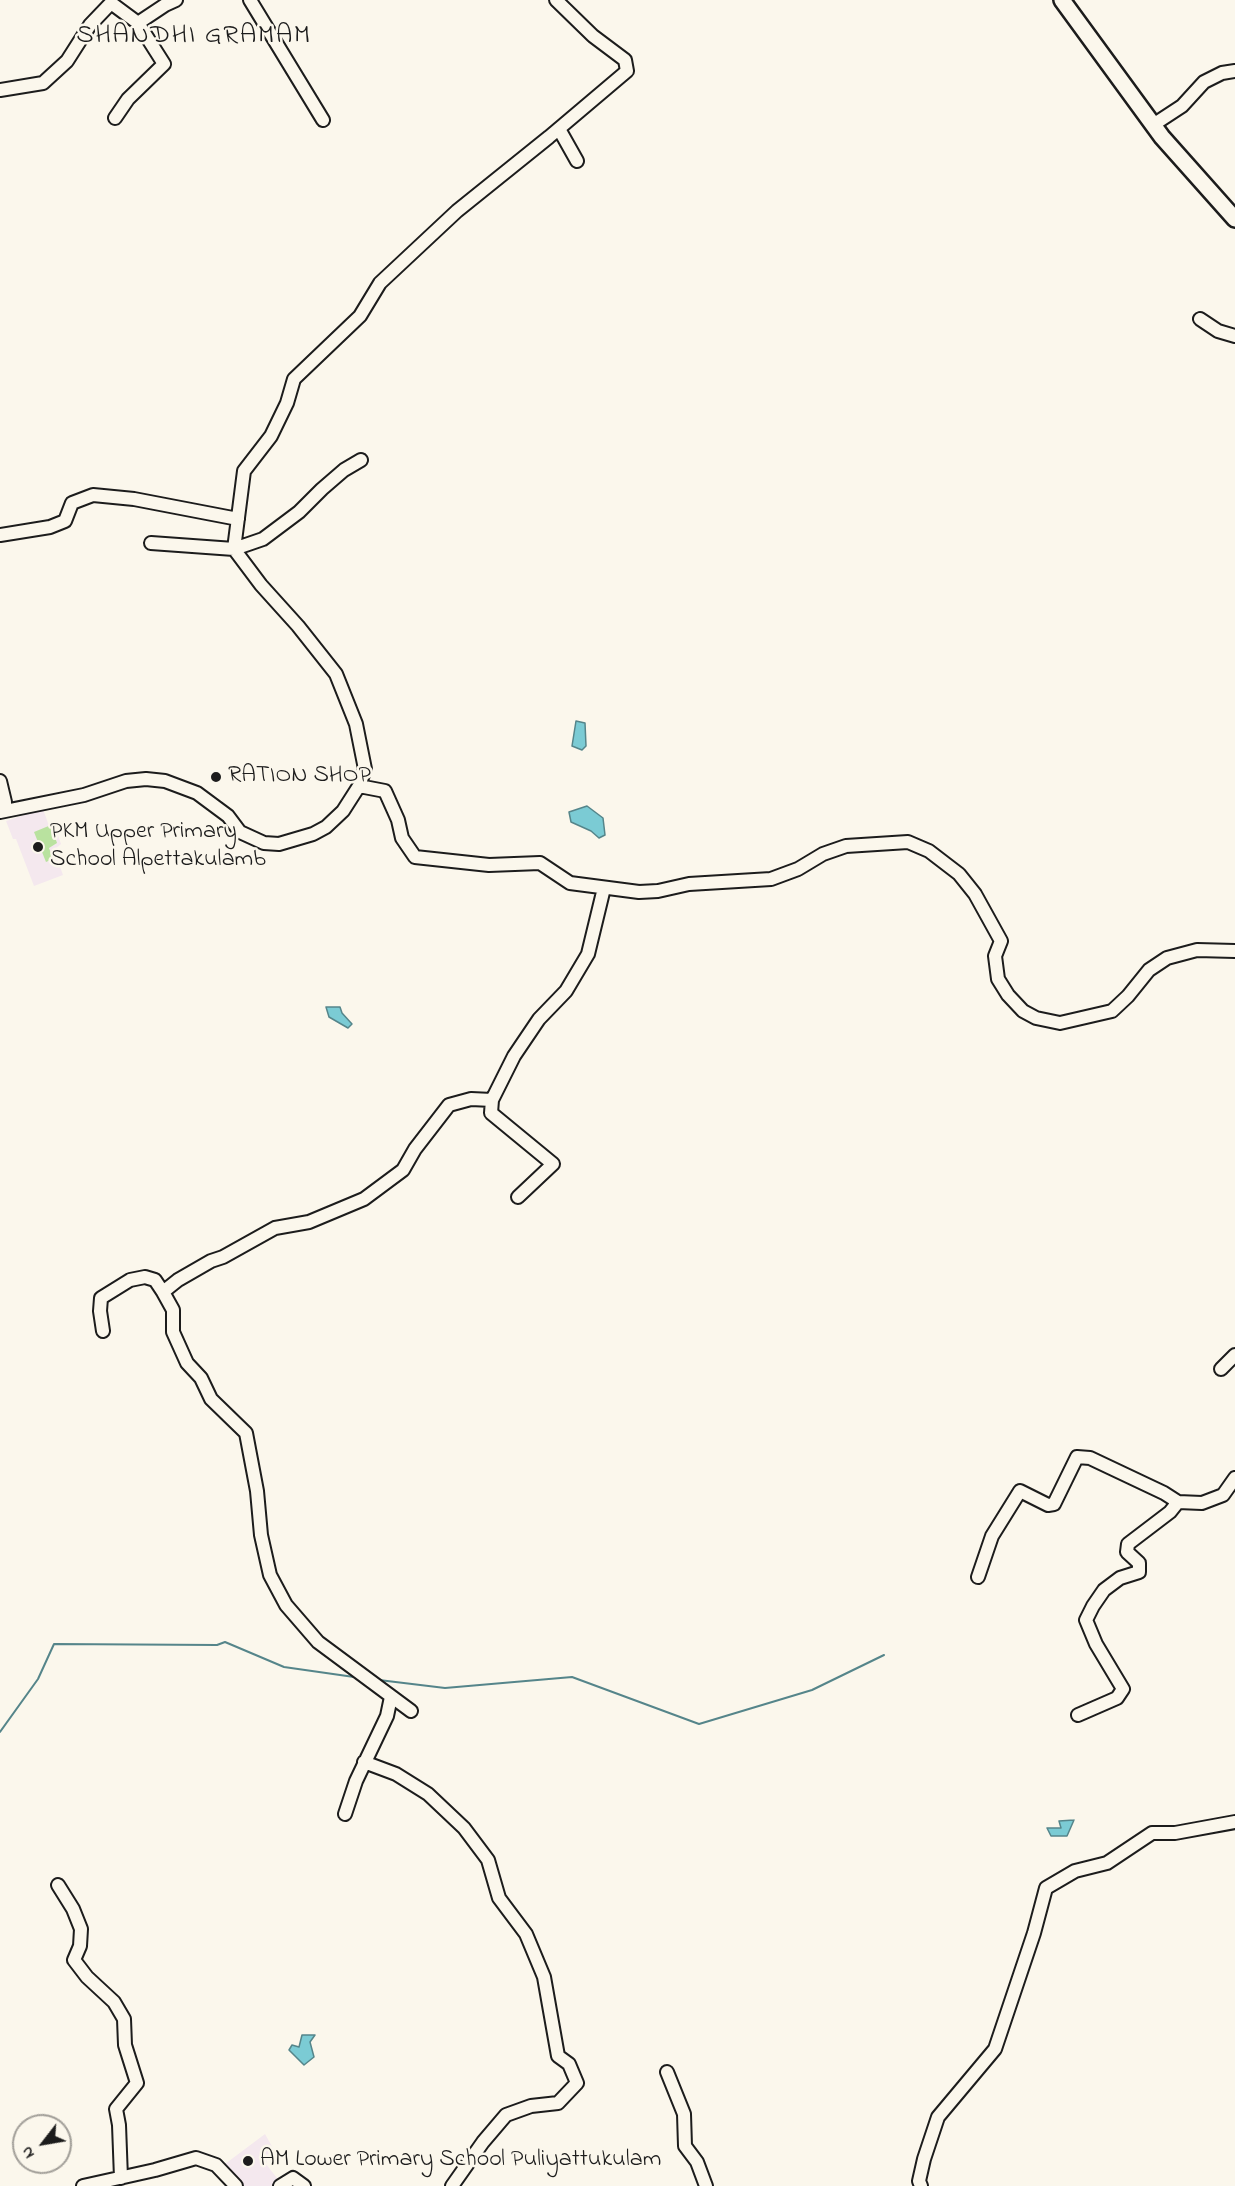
<!DOCTYPE html>
<html>
<head>
<meta charset="utf-8">
<style>
	body { margin:0 }
	#map { position:relative; width:1235px; height:2186px; overflow:hidden; background:#fbf7ec; font-family:"Indie Flower",sans-serif }
	canvas { display:block }
	.north { position:absolute; left:12px; top:2114px; width:60px; height:60px; box-sizing:border-box; background:#fbf7ec; border:2px solid #a29f99; border-radius:50%; rotate:239deg; font-size:16px; font-weight:700; line-height:24px; text-align:center; color:#1c1c1c }
	.north::after { content:''; display:block; margin:auto; width:21px; height:27px; background:#1c1c1c; clip-path:polygon(50% 0,100% 100%,50% 72%,0 100%) }
</style>
</head>
<body>
<div id="map">
<canvas width="1235" height="2186"></canvas>
<div class="north">N</div>
</div>
<script>
const ctx = document.querySelector('canvas').getContext('2d');
ctx.lineJoin = 'round';
function fillPath(path, color) { ctx.fillStyle = color; ctx.fill(path, 'evenodd'); }
const poly = rows => new Path2D(rows.map(r => 'M' + r).join(''));
function trace(path, color, width, dash) { ctx.strokeStyle = color; ctx.lineWidth = width; ctx.lineCap = dash ? 'butt' : 'round'; ctx.setLineDash(dash || []); ctx.stroke(path); }
function write(font, color, halo, rows, align = 'center') {
  ctx.font = font + ' "Indie Flower",sans-serif'; ctx.lineWidth = 5; ctx.setLineDash([]); ctx.textBaseline = 'middle'; ctx.strokeStyle = halo; ctx.fillStyle = color; for (const [text, x, y, turn = 0] of rows) {
    ctx.save(); ctx.translate(x, y); ctx.rotate((+turn || 0) * Math.PI / 180); ctx.textAlign = isNaN(turn) ? turn : align; if (halo) ctx.strokeText(text, 0, 0); ctx.fillText(text, 0, 0); ctx.restore();
  }
}
fillPath(poly([
	[43,809,48,823,54,823,61,844,54,850,63,875,34,886,16,839,13,839,6,821],
	[265,2134,274,2150,268,2155,266,2164,280,2182,274,2186,240,2186,225,2164]
]), '#f4e8ee');
fillPath(poly([
	[51,825,57,843,49,848,53,859,46,862,34,832]
]), '#b9e29f');
const water = poly([
	[576,721,585,723,586,746,582,750,572,746,576,721],
	[587,806,603,818,605,835,599,838,591,831,571,822,569,812,587,806],
	[326,1007,340,1007,342,1013,352,1024,348,1028,329,1017,326,1007],
	[1074,1820,1067,1836,1051,1836,1047,1828,1061,1828,1059,1821,1074,1820],
	[302,2035,315,2035,310,2042,314,2057,304,2065,289,2050,292,2045,299,2047,302,2035]
]);
fillPath(water, '#7bcbd4');
trace(water, '#55858a', 1.5);
trace(poly([
	[379,1680,445,1688,572,1677,699,1724,812,1690,884,1655],
	[0,1732,38,1679,54,1644,217,1645,225,1642,284,1667,354,1677]
]), '#55858a', 2);
const minor = poly([
	[250,0,323,120],
	[0,90,43,83,67,61,90,25,111,3,138,23,165,5,176,0],
	[115,118,128,99,164,64,138,23],
	[1153,125,1182,106,1204,82,1222,73,1235,71],
	[559,129,577,161],
	[1200,319,1218,331,1235,336],
	[361,460,344,470,322,489,299,512,263,539,234,549,244,471,271,436,287,403,294,379,360,316,380,283,457,211,549,137,627,71,625,60,593,36,556,0],
	[0,535,50,527,65,521,72,503,93,495,134,499,238,519],
	[151,543,234,549,261,585,298,626,336,674,356,724,365,769,359,786],
	[0,781,5,802,4,811],
	[0,812,84,795,126,781,146,779,165,781,197,793,228,816,240,832,264,843,279,844,313,834,326,827,343,811,359,786,385,791,398,820,402,838,415,857,489,865,540,863,570,883,639,892,658,891,689,884,771,879,798,869,823,854,846,846,908,842,929,851,959,874,975,894,1001,941,995,956,998,979,1008,995,1023,1011,1036,1018,1060,1023,1112,1011,1128,996,1149,970,1167,958,1197,950,1235,951],
	[492,1100,491,1113,553,1164,518,1197],
	[103,1331,100,1311,101,1298,130,1280,145,1277,155,1280,163,1292],
	[1221,1369,1235,1355],
	[978,1577,992,1536,1020,1491,1048,1505,1054,1504,1077,1457,1090,1458,1164,1493,1178,1502,1202,1503,1223,1495,1235,1478],
	[411,1711,318,1642,286,1605,270,1575,261,1535,257,1491,246,1433,211,1399,201,1378,187,1363,173,1332,173,1310,163,1292,178,1280,211,1261,223,1257,275,1228,309,1222,364,1199,403,1170,415,1149,449,1105,471,1099,492,1100,514,1056,539,1019,566,991,588,954,604,888],
	[1078,1715,1117,1698,1123,1689,1096,1644,1086,1620,1093,1606,1104,1590,1120,1578,1139,1572,1139,1563,1127,1552,1128,1544,1170,1512,1178,1502],
	[364,1762,396,1774,428,1794,464,1828,488,1860,499,1898,526,1934,544,1977,558,2056,569,2064,577,2083,558,2103,531,2106,506,2115,483,2142,452,2186],
	[345,1814,356,1781,387,1716,391,1697],
	[58,1885,73,1909,81,1929,80,1946,74,1960,87,1977,114,2002,124,2019,125,2045,137,2083,116,2109,119,2125,121,2178],
	[667,2072,684,2114,685,2146,697,2162,706,2186],
	[83,2186,155,2170,196,2158,216,2165,236,2186],
	[280,2186,293,2178,304,2186],
	[921,2186,919,2181,924,2159,938,2117,995,2049,1034,1933,1046,1888,1075,1871,1107,1863,1152,1833,1175,1833,1235,1822]
]);
const major = poly([
	[1062,0,1162,137,1235,219]
]);
trace(minor, '#1c1c1c', 16);
trace(major, '#1c1c1c', 20);
trace(minor, '#fbf7ec', 12);
trace(major, '#fbf7ec', 15);
for (const [x, y, r, color] of [
	[216,777,6,"#1c1c1c"],
	[38,847,6,"#1c1c1c"],
	[248,2161,6,"#1c1c1c"]
]) { const dot = new Path2D(); dot.arc(x, y, r, 0, 2 * Math.PI); ctx.fillStyle = color; ctx.fill(dot); trace(dot, '#fbf7ec', 2); }
write('24px', '#1c1c1c', '#fbf7ec', [
	["RATION SHOP",228,777],
	["PKM Upper Primary",50,833],
	["School Alpettakulamb",50,861],
	["AM Lower Primary School Puliyattukulam",260,2161]
], 'left');
ctx.letterSpacing = '1.5px';
write('27px', '#1c1c1c', '#fbf7ec', [
	["SHANDHI GRAMAM",194,38]
]);
ctx.letterSpacing = '0px';
</script>
</body>
</html>
